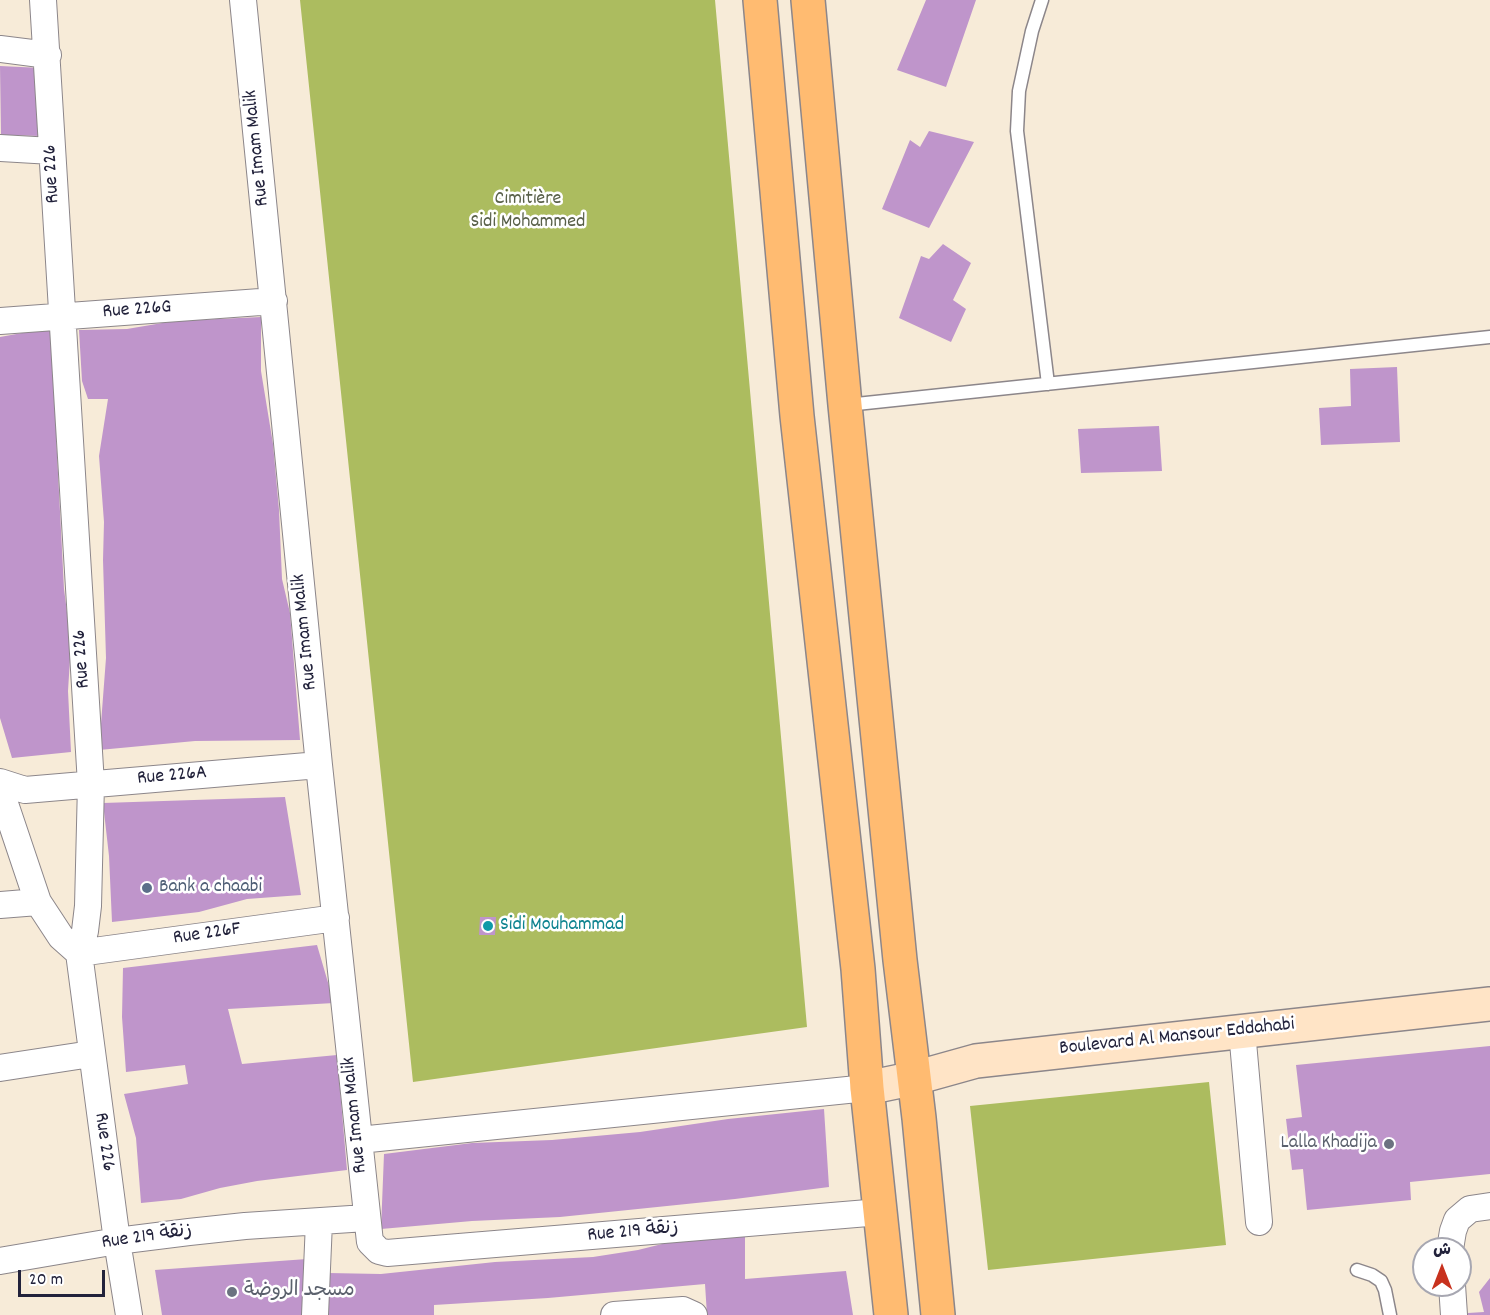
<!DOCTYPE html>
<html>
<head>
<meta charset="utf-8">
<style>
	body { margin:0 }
	#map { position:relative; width:1490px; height:1315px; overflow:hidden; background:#f7ebd8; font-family:Dekko,"Playpen Sans Arabic",sans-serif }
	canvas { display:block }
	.north { position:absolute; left:1412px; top:1237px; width:60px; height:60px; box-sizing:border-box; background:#fff; border:2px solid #a7a7b1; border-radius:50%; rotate:0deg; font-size:16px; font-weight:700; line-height:24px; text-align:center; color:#22223b }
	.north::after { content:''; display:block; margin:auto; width:21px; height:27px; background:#c8321e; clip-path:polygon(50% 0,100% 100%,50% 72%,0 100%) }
	.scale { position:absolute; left:18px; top:1270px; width:87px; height:27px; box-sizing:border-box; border:3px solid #22223b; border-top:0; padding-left:8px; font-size:18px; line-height:21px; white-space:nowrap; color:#22223b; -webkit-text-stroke:4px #fff; paint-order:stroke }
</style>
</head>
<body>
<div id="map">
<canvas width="1490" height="1315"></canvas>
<div class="north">ش</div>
<div class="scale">20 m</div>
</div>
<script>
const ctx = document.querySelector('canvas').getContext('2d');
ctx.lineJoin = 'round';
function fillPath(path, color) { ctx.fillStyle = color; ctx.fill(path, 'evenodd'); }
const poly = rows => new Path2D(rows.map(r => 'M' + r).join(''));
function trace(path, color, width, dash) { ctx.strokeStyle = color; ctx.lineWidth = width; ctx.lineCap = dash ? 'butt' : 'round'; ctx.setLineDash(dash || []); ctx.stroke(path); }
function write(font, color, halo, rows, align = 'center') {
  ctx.font = font + ' Dekko,"Playpen Sans Arabic",sans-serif'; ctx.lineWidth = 5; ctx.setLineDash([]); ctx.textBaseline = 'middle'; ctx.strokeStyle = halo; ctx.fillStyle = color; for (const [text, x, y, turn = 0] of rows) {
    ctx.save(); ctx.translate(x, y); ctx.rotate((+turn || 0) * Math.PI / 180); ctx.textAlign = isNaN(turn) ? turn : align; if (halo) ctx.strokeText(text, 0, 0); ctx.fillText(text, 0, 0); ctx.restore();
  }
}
fillPath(poly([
	[300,0,715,0,807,1027,413,1082],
	[1209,1082,1226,1245,988,1270,970,1106]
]), '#acbc5f');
fillPath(poly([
	[926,0,976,0,946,87,897,70],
	[0,66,42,68,41,136,1,135],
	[929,131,974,142,929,228,882,209,910,140,920,147],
	[943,244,971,263,953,300,966,309,951,342,899,318,921,256,929,259],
	[261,317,261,371,273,444,279,510,282,579,290,613,300,740,195,741,99,750,106,658,103,560,104,522,99,456,108,399,88,399,82,381,79,330,127,329,174,321],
	[55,327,62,385,56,434,64,589,71,643,68,691,71,752,12,758,0,718,0,337],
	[1397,367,1400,442,1321,445,1319,408,1351,406,1350,369],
	[1159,426,1162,471,1081,473,1078,429],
	[285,797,301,895,247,899,199,912,112,922,109,856,103,803],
	[480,917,496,917,495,935,479,935],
	[317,945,334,1003,228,1009,242,1064,337,1055,347,1170,257,1181,220,1188,181,1199,141,1203,136,1138,124,1094,188,1084,185,1065,126,1072,122,1017,123,968],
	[1490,1046,1490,1174,1410,1182,1411,1200,1307,1210,1303,1169,1292,1170,1286,1119,1302,1117,1296,1065],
	[824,1109,829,1187,735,1199,560,1217,472,1221,381,1229,384,1154,472,1143,552,1140,640,1132,728,1119],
	[745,1234,745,1279,846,1271,853,1315,707,1315,705,1284,548,1298,434,1305,434,1315,326,1315,328,1273,381,1274,495,1262,593,1257,638,1250,670,1242],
	[307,1259,304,1315,162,1315,155,1270],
	[1490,1278,1490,1315,1468,1315,1468,1313,1484,1312,1479,1292]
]), '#bf95cb');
const service = poly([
	[1042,0,1032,31,1019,91,1017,131,1048,384],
	[847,405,1490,337],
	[1357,1270,1372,1275,1381,1281,1385,1290,1390,1315]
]);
const minor = poly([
	[43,0,91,784,88,906,85,931,79,953,117,1241,129,1315],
	[243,0,319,765,370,1242,379,1251,387,1253,880,1212],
	[0,49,48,55],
	[0,148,52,151],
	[0,321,274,301],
	[0,782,25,790,319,765],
	[0,789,38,902,61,937,79,953,336,918],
	[0,905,38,902],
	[1242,1031,1259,1222],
	[0,1068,91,1054],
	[359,1140,867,1088],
	[1450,1249,1453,1231,1457,1220,1470,1209,1490,1206],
	[0,1261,117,1241,189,1232,245,1226,366,1218],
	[1452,1285,1454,1315],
	[315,1315,319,1222],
	[614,1315,683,1310,694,1315]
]);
const secondary = poly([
	[867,1088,915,1078,976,1061,1490,1004]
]);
const primary = poly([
	[760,0,797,416,858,969,867,1088,891,1315],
	[808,0,845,405,900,960,919,1118,938,1315]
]);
trace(service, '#8c868a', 15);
trace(minor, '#8c868a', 28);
trace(secondary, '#8c868a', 36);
trace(primary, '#8c868a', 36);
trace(service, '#fff', 12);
trace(minor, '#fff', 26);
trace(secondary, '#ffe4c6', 33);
trace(primary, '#ffbb71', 33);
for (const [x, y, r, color] of [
	[147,888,6,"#5c6f8a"],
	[488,926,6,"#0f9aa8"],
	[1389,1144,6,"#6b7280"],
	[232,1292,6,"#6b7280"]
]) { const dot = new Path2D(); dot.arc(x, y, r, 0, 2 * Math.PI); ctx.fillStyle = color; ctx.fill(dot); trace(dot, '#fff', 2); }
write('20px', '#22223b', '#fff', [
	["Rue Imam Malik",258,148,-96],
	["Rue 226",53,174,-93],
	["Rue 226G",137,311,-4],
	["Rue Imam Malik",306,632,-96],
	["Rue 226",83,659,-94],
	["Rue 226A",172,777,-5],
	["Rue 226F",207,935,-8],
	["Boulevard Al Mansour Eddahabi",1177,1038,-6],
	["Rue Imam Malik",356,1115,-96],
	["Rue 226",103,1142,82],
	["Rue 219 زنقة",633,1233,-5],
	["Rue 219 زنقة",147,1238,-8]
]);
write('20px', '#596049', '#fff', [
	["Cimitière",528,200],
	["Sidi Mohammed",528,223]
]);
write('20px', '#4e5e75', '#fff', [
	["Bank a chaabi",159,888]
], 'left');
write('20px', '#0d838f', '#fff', [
	["Sidi Mouhammad",500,926]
], 'left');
write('20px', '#5b616d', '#fff', [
	["Lalla Khadija",1377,1144],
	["مسجد الروضة",244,1292,"left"]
], 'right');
</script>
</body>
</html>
